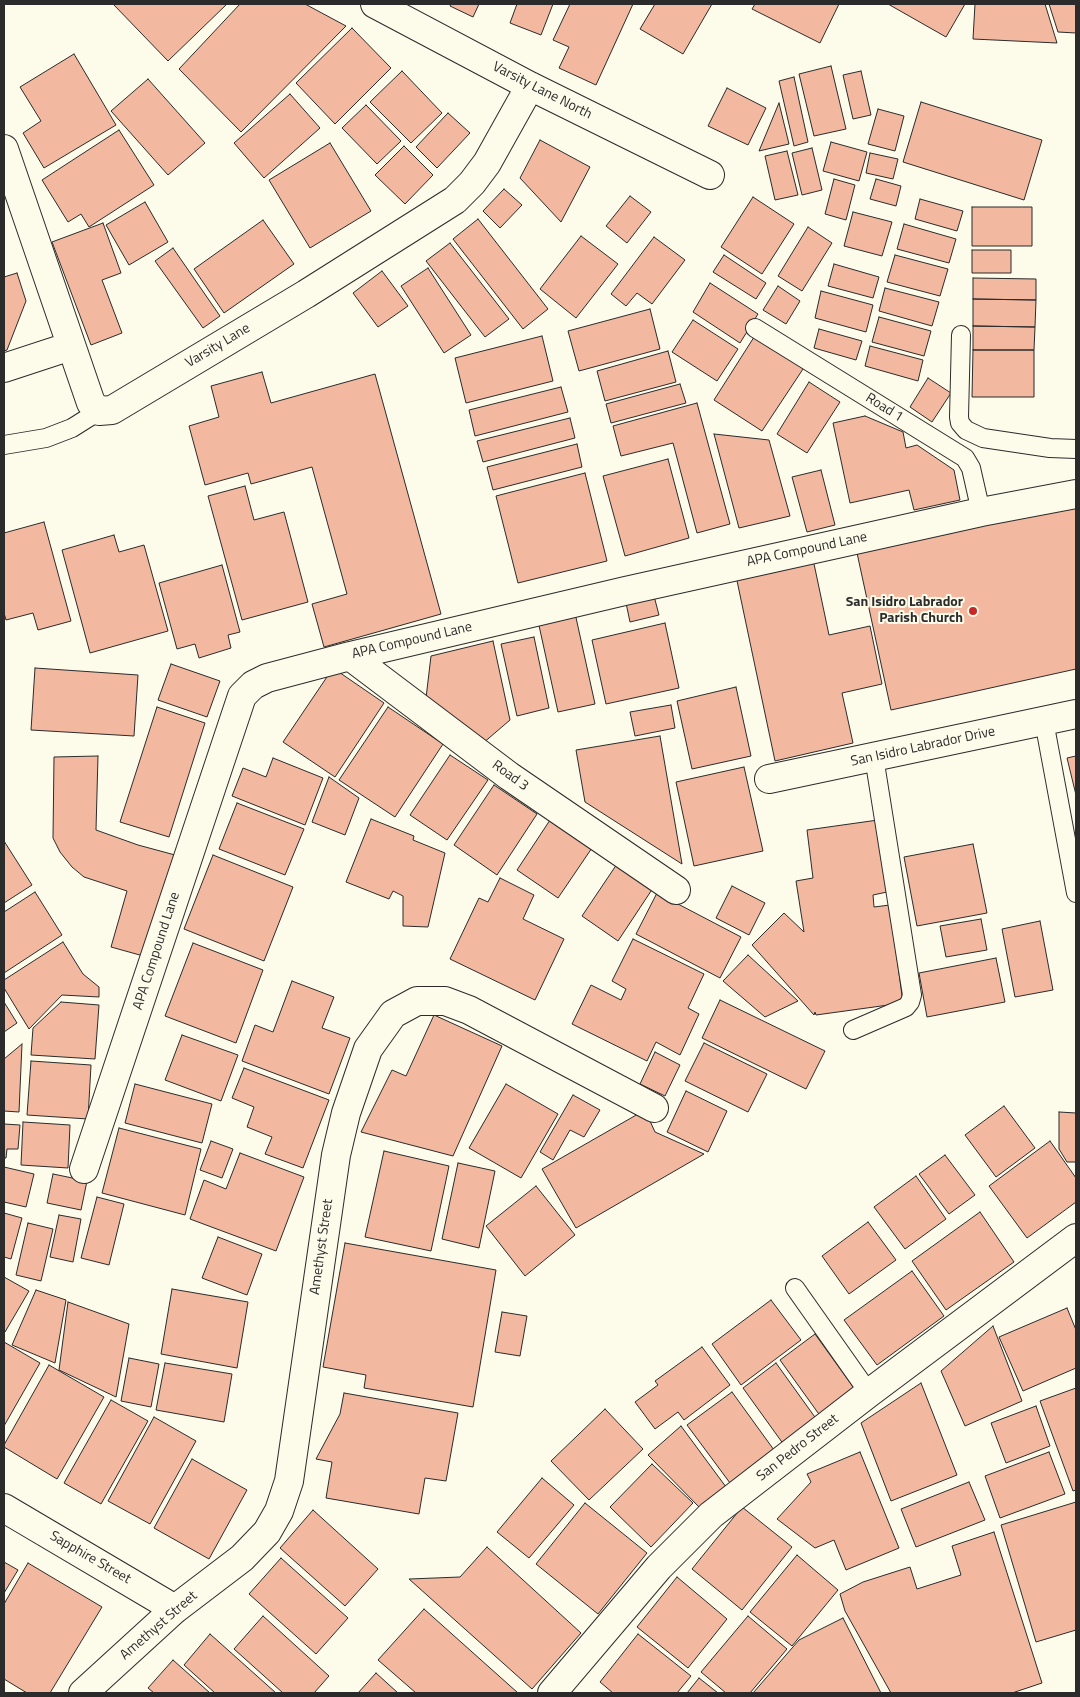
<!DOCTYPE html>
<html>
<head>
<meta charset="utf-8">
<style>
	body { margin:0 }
	#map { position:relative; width:1080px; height:1697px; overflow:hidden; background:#fdfbea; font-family:"Titillium Web",sans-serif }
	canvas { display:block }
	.frame { position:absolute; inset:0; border:5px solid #2b2b2b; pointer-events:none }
</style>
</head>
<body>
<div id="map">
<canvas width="1080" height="1697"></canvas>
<div class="frame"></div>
</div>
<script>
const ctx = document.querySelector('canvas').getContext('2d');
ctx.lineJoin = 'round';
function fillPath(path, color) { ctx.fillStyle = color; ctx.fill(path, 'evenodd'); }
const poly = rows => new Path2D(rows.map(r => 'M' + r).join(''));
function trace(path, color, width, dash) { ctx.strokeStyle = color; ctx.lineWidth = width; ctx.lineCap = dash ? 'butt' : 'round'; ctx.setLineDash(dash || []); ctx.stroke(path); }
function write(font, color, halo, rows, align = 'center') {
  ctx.font = font + ' "Titillium Web",sans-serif'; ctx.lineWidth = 4; ctx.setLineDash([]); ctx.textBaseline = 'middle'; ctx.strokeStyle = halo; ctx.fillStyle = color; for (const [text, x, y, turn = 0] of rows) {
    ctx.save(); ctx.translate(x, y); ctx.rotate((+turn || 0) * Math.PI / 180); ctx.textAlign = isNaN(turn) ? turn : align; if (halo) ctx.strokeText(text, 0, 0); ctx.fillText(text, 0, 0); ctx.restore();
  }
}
const building = poly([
	[113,4,227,4,168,61,113,4],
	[240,4,305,4,346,26,241,132,179,69,240,4],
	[451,4,479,4,473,17,450,6,451,4],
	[517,4,553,4,541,35,510,23,517,4],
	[570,4,633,4,596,85,559,68,569,47,553,40,570,4],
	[655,4,712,4,683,54,640,29,655,4],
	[755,4,839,4,820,43,752,9,755,4],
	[888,4,965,4,946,37,888,4],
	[975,4,1045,4,1057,43,973,39,975,4],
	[1049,4,1076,4,1076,33,1058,32,1049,4],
	[352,28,391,68,335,124,296,83,352,28],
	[74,54,116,125,44,168,23,133,41,121,20,87,74,54],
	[831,66,846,129,814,136,799,74,831,66],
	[402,71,442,113,411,143,370,102,402,71],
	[861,71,871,115,853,119,843,75,861,71],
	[794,77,808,142,794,146,779,81,794,77],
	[148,79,205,143,168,175,111,111,148,79],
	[727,88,766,108,748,145,708,126,727,88],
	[290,94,320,128,264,178,234,143,290,94],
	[921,102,1042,140,1024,200,903,162,921,102],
	[779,103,789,144,759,151,779,103],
	[366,105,401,141,377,164,342,128,366,105],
	[878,109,904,116,895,151,868,144,878,109],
	[448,113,470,133,437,168,416,147,448,113],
	[119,130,154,185,89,227,81,214,68,222,42,180,119,130],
	[540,140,590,167,561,222,520,178,540,140],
	[831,142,867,152,859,181,823,171,831,142],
	[330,143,371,211,310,248,269,180,330,143],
	[404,146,433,175,405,204,375,175,404,146],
	[812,148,822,190,802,195,792,153,812,148],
	[787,151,798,195,775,200,765,156,787,151],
	[870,153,898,159,893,179,866,173,870,153],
	[834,179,855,185,846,220,825,214,834,179],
	[876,179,901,186,896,206,870,199,876,179],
	[504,189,522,205,500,228,483,211,504,189],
	[630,196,651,212,627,243,606,226,630,196],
	[753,197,794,224,762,274,721,247,753,197],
	[920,199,963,211,957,231,915,219,920,199],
	[145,202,168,242,129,265,106,225,145,202],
	[972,207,1032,207,1032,246,972,246,972,207],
	[853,212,892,222,882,256,844,246,853,212],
	[478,219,548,309,523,329,453,239,478,219],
	[263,220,294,264,224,313,194,269,263,220],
	[103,223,121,273,102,280,122,333,91,345,52,242,103,223],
	[904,224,956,239,949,263,897,249,904,224],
	[808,227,832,243,802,291,778,276,808,227],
	[581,236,618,264,576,318,540,289,581,236],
	[654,237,685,260,652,304,637,293,626,306,611,294,654,237],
	[450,243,509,319,485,337,426,261,450,243],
	[173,248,220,316,203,328,155,261,173,248],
	[972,250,1011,250,1011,273,972,273,972,250],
	[724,255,766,283,756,299,713,272,724,255],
	[895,255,948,269,940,296,887,282,895,255],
	[834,264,879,277,873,298,828,286,834,264],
	[428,268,471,335,444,353,401,286,428,268],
	[382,271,408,306,378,327,353,293,382,271],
	[17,273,26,301,7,350,4,351,4,277,17,273],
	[973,278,1036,279,1036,300,973,299,973,278],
	[710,283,758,314,740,343,693,312,710,283],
	[778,286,800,301,786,324,763,310,778,286],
	[885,288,939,302,932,326,879,311,885,288],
	[821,291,873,305,866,332,815,318,821,291],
	[973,299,1036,300,1035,327,973,326,973,299],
	[650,309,660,349,579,371,568,331,650,309],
	[879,317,931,331,924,356,872,342,879,317],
	[693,320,738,349,717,381,672,352,693,320],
	[973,326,1035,327,1034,350,973,350,973,326],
	[819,329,862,341,856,360,814,348,819,329],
	[756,334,805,366,762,431,714,400,756,334],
	[542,336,553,381,466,403,455,358,542,336],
	[870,346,923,360,918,381,865,366,870,346],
	[973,350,1034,350,1034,397,972,397,973,350],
	[668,351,676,382,605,401,597,371,668,351],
	[262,372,271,403,375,374,441,614,324,647,312,604,347,594,312,467,251,484,248,473,205,485,189,426,219,417,211,386,262,372],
	[928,378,951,393,932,422,910,407,928,378],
	[809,382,840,402,807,453,777,434,809,382],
	[680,384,686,403,611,423,606,404,680,384],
	[561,387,568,412,475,436,469,410,561,387],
	[697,403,730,524,697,533,673,443,621,456,613,426,697,403],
	[865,416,903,432,906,448,917,445,954,470,960,500,914,510,909,490,850,503,833,423,865,416],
	[570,418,575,438,483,462,477,441,570,418],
	[714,434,769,440,790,516,739,528,714,434],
	[577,444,582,467,493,490,487,467,577,444],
	[668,459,689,538,625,556,603,476,668,459],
	[821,470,835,525,807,532,792,477,821,470],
	[585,473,607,561,518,583,496,496,585,473],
	[245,486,254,520,284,512,308,602,242,620,208,496,245,486],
	[1076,505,1076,669,891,710,857,553,1076,505],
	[44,522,71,621,38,630,33,613,6,620,4,613,4,533,44,522],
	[114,535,119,552,144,545,168,631,90,653,62,550,114,535],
	[813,559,829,635,870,626,882,684,842,693,853,743,775,761,736,576,813,559],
	[222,565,240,632,228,635,231,648,199,658,195,644,177,649,159,583,222,565],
	[654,596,659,615,630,622,626,603,654,596],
	[575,613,595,704,558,712,538,621,575,613],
	[665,623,679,688,606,704,592,640,665,623],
	[534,637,549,708,517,716,501,644,534,637],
	[493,641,510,720,482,744,426,698,431,656,493,641],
	[171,664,220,681,207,717,158,700,171,664],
	[35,668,138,675,134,736,31,730,35,668],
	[333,668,384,703,335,777,283,742,333,668],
	[736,687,751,756,692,769,677,701,736,687],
	[671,705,675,728,635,736,630,712,671,705],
	[157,707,205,723,169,837,120,822,157,707],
	[388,707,443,744,395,817,339,780,388,707],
	[660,736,682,864,585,802,576,750,660,736],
	[450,755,488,780,447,840,410,815,450,755],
	[98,756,96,830,138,845,175,855,147,957,111,947,127,891,84,877,72,867,60,852,53,838,54,757,98,756],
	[1076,756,1076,795,1067,758,1076,756],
	[273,758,323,778,305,825,232,796,243,768,266,777,273,758],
	[744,767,763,851,694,866,676,782,744,767],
	[329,777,359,798,345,835,312,822,329,777],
	[494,785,537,814,497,875,454,845,494,785],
	[237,803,304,829,285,875,219,849,237,803],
	[554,814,596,842,558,898,517,870,554,814],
	[371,819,414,836,413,840,445,853,428,927,403,926,403,896,393,891,389,899,346,882,371,819],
	[878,820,887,892,873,895,874,907,890,905,903,1003,816,1015,815,1012,814,1015,752,945,784,913,804,932,796,881,813,878,807,830,878,820],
	[4,841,32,885,4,903,4,841],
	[973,844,987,913,917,926,904,857,973,844],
	[213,855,293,887,264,961,184,929,213,855],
	[619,861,655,885,618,941,582,916,619,861],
	[500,878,534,895,523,919,564,939,535,1000,450,959,479,898,488,902,500,878],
	[732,886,765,903,749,935,716,918,732,886],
	[35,892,62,935,4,973,4,912,35,892],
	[657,893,741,937,720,978,636,934,657,893],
	[981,919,987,950,946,957,940,926,981,919],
	[1040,921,1053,990,1015,997,1002,929,1040,921],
	[633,939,704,974,688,1008,699,1014,680,1055,656,1042,647,1061,572,1024,591,985,621,1000,626,989,612,981,633,939],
	[63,942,83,974,99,987,99,997,62,995,29,1029,4,988,4,980,63,942],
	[193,943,263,970,236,1043,165,1016,193,943],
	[748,955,798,1001,765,1017,723,981,748,955],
	[996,958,1005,1002,927,1017,919,973,996,958],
	[292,981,334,997,322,1028,350,1038,329,1094,242,1061,255,1025,273,1032,292,981],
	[720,1000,825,1051,806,1089,702,1038,720,1000],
	[4,1002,17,1023,4,1032,4,1002],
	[61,1002,99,1005,95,1059,31,1055,33,1028,61,1002],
	[434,1015,502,1046,453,1156,361,1132,392,1070,406,1076,434,1015],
	[182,1035,238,1055,221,1101,165,1080,182,1035],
	[704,1043,767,1074,748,1112,685,1081,704,1043],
	[22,1044,19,1112,4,1111,4,1059,22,1044],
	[655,1052,680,1065,665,1096,640,1084,655,1052],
	[31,1061,91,1065,88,1119,27,1115,31,1061],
	[244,1068,329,1100,303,1168,265,1154,272,1137,247,1127,254,1107,232,1098,244,1068],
	[135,1084,212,1104,202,1143,125,1123,135,1084],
	[506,1084,558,1114,521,1178,469,1148,506,1084],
	[686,1091,727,1111,708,1152,667,1132,686,1091],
	[573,1095,600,1110,584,1137,570,1130,553,1160,540,1152,573,1095],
	[1004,1106,1035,1148,996,1177,965,1135,1004,1106],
	[645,1110,655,1132,704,1154,576,1228,542,1169,645,1110],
	[1059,1112,1076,1113,1076,1162,1067,1162,1059,1149,1059,1112],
	[23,1122,70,1125,68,1168,21,1165,23,1122],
	[4,1124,20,1125,18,1149,7,1149,6,1158,4,1158,4,1124],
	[119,1128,201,1149,185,1215,102,1193,119,1128],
	[211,1141,233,1149,222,1178,200,1170,211,1141],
	[1050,1141,1076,1178,1076,1202,1027,1238,989,1186,1050,1141],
	[384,1151,449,1166,431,1251,365,1237,384,1151],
	[240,1153,304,1177,276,1251,190,1219,204,1180,226,1189,240,1153],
	[945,1155,975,1195,949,1214,919,1174,945,1155],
	[458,1163,495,1171,479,1248,442,1239,458,1163],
	[4,1167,34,1174,26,1207,4,1202,4,1167],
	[53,1174,87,1181,81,1210,47,1203,53,1174],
	[916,1176,946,1219,905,1249,874,1207,916,1176],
	[536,1186,575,1235,525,1276,486,1226,536,1186],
	[97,1197,124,1204,109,1265,81,1258,97,1197],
	[980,1212,1014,1262,946,1310,912,1261,980,1212],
	[4,1213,22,1218,11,1259,4,1257,4,1213],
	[59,1215,81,1219,73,1262,50,1257,59,1215],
	[868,1222,896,1260,849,1294,822,1256,868,1222],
	[28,1223,53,1229,41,1281,16,1275,28,1223],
	[218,1237,262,1254,247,1295,202,1278,218,1237],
	[345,1243,496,1270,473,1407,364,1388,366,1375,323,1367,345,1243],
	[912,1271,944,1316,877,1365,844,1320,912,1271],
	[4,1277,29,1291,5,1332,4,1331,4,1277],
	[172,1289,248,1302,237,1368,161,1354,172,1289],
	[36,1290,66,1300,55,1363,12,1345,36,1290],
	[771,1300,801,1340,741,1385,712,1344,771,1300],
	[68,1302,129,1324,116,1397,59,1370,68,1302],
	[1067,1308,1076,1330,1076,1368,1023,1391,999,1337,1067,1308],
	[502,1312,527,1316,520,1356,495,1352,502,1312],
	[993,1326,1022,1401,965,1426,941,1371,993,1326],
	[815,1334,856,1391,821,1417,780,1360,815,1334],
	[4,1342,40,1363,4,1426,4,1342],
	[702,1347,730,1385,684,1420,678,1412,655,1429,635,1402,658,1385,655,1381,702,1347],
	[129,1358,159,1364,151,1407,121,1401,129,1358],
	[165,1363,232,1374,224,1422,156,1410,165,1363],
	[776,1363,817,1420,784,1445,743,1388,776,1363],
	[49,1365,104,1397,57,1479,4,1447,4,1445,49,1365],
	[921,1383,957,1475,891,1501,861,1423,921,1383],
	[1076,1388,1076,1490,1073,1491,1040,1401,1076,1388],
	[732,1392,774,1450,730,1483,687,1425,732,1392],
	[344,1393,458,1413,446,1481,425,1478,419,1514,326,1498,332,1462,316,1459,340,1414,344,1393],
	[111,1400,148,1421,101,1504,64,1483,111,1400],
	[1036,1406,1050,1446,1006,1463,991,1423,1036,1406],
	[605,1409,643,1449,589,1500,551,1461,605,1409],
	[154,1417,196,1441,150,1524,108,1501,154,1417],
	[681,1426,726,1487,699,1507,648,1455,681,1426],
	[860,1452,899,1548,846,1570,834,1540,815,1548,777,1519,811,1482,807,1474,860,1452],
	[1049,1452,1065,1494,1000,1518,985,1476,1049,1452],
	[192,1459,247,1490,209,1559,154,1528,192,1459],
	[652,1464,693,1503,651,1547,610,1507,652,1464],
	[542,1478,574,1505,529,1558,497,1532,542,1478],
	[969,1482,985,1520,916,1547,901,1509,969,1482],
	[1076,1502,1076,1630,1036,1642,1001,1525,1076,1502],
	[585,1503,647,1553,598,1614,536,1564,585,1503],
	[742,1507,792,1547,742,1610,692,1569,742,1507],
	[313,1510,378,1569,345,1606,280,1548,313,1510],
	[994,1532,1042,1683,1012,1693,891,1693,845,1611,840,1594,863,1582,910,1567,917,1589,961,1575,952,1546,994,1532],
	[487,1547,581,1633,532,1689,409,1579,460,1577,487,1547],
	[797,1555,838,1590,792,1646,750,1612,797,1555],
	[281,1558,348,1618,316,1654,249,1594,281,1558],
	[4,1562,18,1570,4,1593,4,1562],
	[28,1563,102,1607,50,1693,27,1693,4,1679,4,1604,28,1563],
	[677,1577,727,1619,688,1668,637,1627,677,1577],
	[424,1609,518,1693,416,1693,378,1660,424,1609],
	[263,1616,329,1676,314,1693,283,1693,234,1649,263,1616],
	[748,1616,787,1649,750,1693,726,1693,701,1672,748,1616],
	[843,1618,881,1693,753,1693,799,1640,843,1618],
	[210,1634,276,1693,215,1693,184,1665,210,1634],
	[638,1634,691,1676,677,1693,613,1693,600,1682,638,1634],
	[173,1660,210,1693,154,1693,148,1688,173,1660],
	[376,1673,398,1693,358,1693,376,1673],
	[699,1678,718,1693,687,1693,699,1678]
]);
fillPath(building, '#f2b8a0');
trace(building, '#2b2b2b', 1);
const lane = poly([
	[755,328,965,458,971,468,981,512],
	[961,335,959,417,960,423,966,430,983,438,1050,448,1076,449],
	[4,445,46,438,72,428,99,411],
	[1044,721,1076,893],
	[853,1030,906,1007,910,1002,912,995,874,757],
	[795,1288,869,1393]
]);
const street = poly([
	[375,4,530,86,710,175],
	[4,149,91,403,99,411,112,410,306,294,455,200,472,183,487,163,530,86],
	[4,368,71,346],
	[350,656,509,776,676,890],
	[769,779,1076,714],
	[84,1169,242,696,253,685,267,678,350,656,625,591,981,512,1076,494],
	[4,1508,175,1609],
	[83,1693,175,1609,242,1558,267,1532,279,1511,289,1481,336,1155,346,1113,368,1049,393,1014,417,1001,445,1001,469,1010,654,1108],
	[552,1693,659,1567,711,1515,869,1393,1076,1238]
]);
trace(lane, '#2b2b2b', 20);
trace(street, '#2b2b2b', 30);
trace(lane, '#fdfbea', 18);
trace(street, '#fdfbea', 28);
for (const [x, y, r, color] of [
	[973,611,5,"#c62828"]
]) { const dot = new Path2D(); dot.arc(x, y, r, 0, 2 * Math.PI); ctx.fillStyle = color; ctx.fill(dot); trace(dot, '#fdfbea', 2); }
write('14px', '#2b2b2b', '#fdfbea', [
	["Varsity Lane North",542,91,27],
	["Varsity Lane",218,346,-31],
	["Road 1",884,408,32],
	["APA Compound Lane",807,550,-12],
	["APA Compound Lane",412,641,-13],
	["San Isidro Labrador Drive",923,747,-12],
	["Road 3",510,776,36],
	["APA Compound Lane",157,951,-72],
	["Amethyst Street",322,1247,-82],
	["San Pedro Street",798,1448,-38],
	["Sapphire Street",90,1558,30],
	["Amethyst Street",159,1626,-41]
]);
write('bold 14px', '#2b2b2b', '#fdfbea', [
	["San Isidro Labrador",963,603],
	["Parish Church",963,619]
], 'right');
</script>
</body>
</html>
